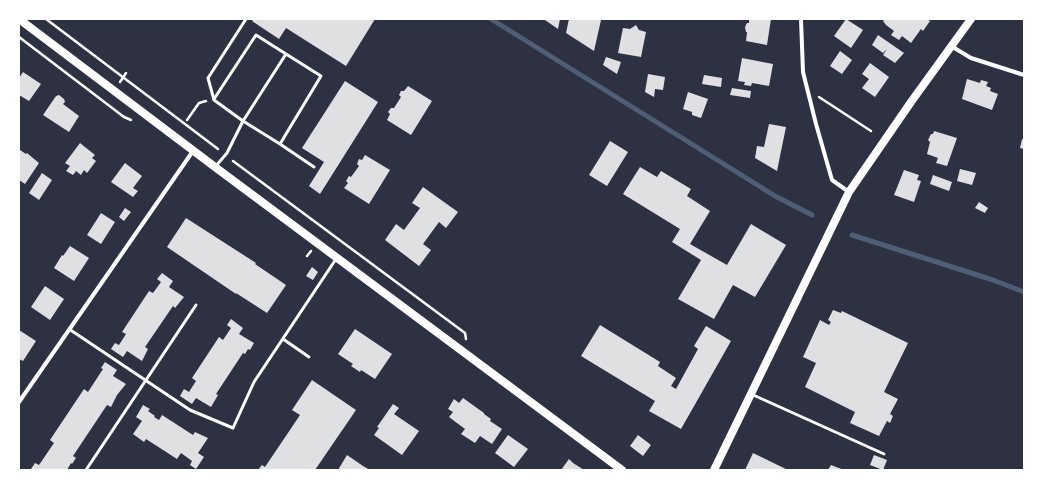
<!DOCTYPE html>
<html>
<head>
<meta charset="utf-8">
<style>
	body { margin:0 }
	#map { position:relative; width:1043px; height:489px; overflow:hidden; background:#2d3142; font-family:"Public Sans",sans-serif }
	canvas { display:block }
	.frame { position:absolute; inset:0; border:20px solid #fff; pointer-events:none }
</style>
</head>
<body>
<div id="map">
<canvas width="1043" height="489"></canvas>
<div class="frame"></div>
</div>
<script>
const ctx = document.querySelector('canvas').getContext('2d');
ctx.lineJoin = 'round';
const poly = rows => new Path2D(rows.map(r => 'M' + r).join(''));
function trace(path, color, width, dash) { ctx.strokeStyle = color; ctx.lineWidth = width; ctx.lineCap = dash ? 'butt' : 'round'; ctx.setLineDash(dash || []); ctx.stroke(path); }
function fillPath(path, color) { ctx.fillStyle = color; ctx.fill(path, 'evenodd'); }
trace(poly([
	[491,19,775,196,812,215],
	[852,235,993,280,1024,292]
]), '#4f5d75', 5);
fillPath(poly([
	[254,19,375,19,346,66,286,28,279,39,252,21],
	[546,19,560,19,558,29,545,20],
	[569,19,598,19,601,20,594,51,566,33],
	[749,19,771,19,767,45,746,41,747,32,746,32,745,27,747,23,749,23],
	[846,19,863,30,851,48,834,36],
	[885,19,927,19,930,21,923,31,921,29,911,43,902,36,899,40,891,35,894,31,886,25,883,21],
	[636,25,639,30,646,32,641,57,618,53,623,28,630,29],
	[878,35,904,53,895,63,883,55,887,49,883,53,872,45],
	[840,51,852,60,842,74,830,66],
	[606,57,621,62,617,74,603,65],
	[742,58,773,64,769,86,752,83,751,86,744,85,745,82,738,81],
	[870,63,889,77,875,97,862,88,869,79,862,74],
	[23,72,41,84,29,101,19,95,19,78],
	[648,74,665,77,663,90,655,89,654,97,645,92],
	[704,75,722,78,721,87,702,84],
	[967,79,980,83,981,80,988,82,986,86,991,88,990,91,998,94,992,110,962,99],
	[345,81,378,102,320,194,309,186,324,162,302,148],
	[408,86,432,101,411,135,387,120,390,114,388,112,391,108,394,108,401,97,399,95,401,91,404,91],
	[732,88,751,91,750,98,730,95],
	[688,92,708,99,701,118,692,115,692,112,683,109],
	[59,95,64,99,65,102,63,104,79,116,69,132,43,115,56,96],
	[769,124,786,127,777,171,755,158,757,146,764,147],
	[934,131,957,138,947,166,936,163,938,158,927,154,930,142,928,140,931,134,933,134],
	[1022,139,1024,140,1024,149,1020,148],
	[610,141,628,152,607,186,589,175],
	[80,143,95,155,92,158,96,161,87,173,84,170,81,175,76,171,73,175,66,171,70,166,65,163],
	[20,150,26,154,27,153,39,163,25,184,19,180],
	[365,155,390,170,369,204,344,188,348,183,346,181,349,176,351,177,359,166,357,164,359,159,362,160],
	[125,163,142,176,133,188,138,191,133,197,111,182],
	[640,167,657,177,661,171,691,189,687,196,710,211,690,244,727,265,751,224,786,245,755,297,733,285,714,319,678,299,701,260,672,242,680,229,623,194],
	[960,169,976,173,972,185,957,181],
	[904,170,919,175,917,180,921,181,914,202,894,195],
	[42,173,52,180,39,200,29,193],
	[933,175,952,182,949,191,930,184],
	[423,187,458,212,446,228,439,222,423,244,431,250,419,266,385,240,396,224,404,230,420,208,412,203],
	[979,202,988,208,985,213,975,208],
	[125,208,131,212,124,221,119,217],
	[101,213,115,222,101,244,87,235],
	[186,218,256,263,255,264,286,285,267,313,236,293,236,294,167,247],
	[70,246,89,258,74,281,54,268,62,255,63,256],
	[312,267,318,272,313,280,306,276],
	[162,273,173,281,169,287,184,297,175,308,173,306,145,347,148,349,142,361,127,351,123,357,111,349,115,343,119,345,126,334,122,332,149,291,153,293,161,282,157,279],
	[45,286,64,299,50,320,31,307],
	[833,310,841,313,842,311,908,343,884,392,898,399,890,414,893,416,890,423,887,421,879,436,850,423,855,412,805,387,816,363,803,357,820,320,829,325,831,322,828,320],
	[231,319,243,328,239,334,254,343,250,350,248,349,245,354,243,353,216,394,218,395,211,407,196,398,192,404,180,396,184,389,189,392,196,381,192,378,219,337,223,340,231,328,227,325],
	[600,325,660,362,658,366,676,378,671,386,676,389,698,349,694,346,706,326,731,341,681,429,649,411,655,401,581,356],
	[355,329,392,354,375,379,361,370,360,372,351,366,353,364,338,354],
	[19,330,36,341,23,361,19,359],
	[105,362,117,370,113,376,126,384,117,395,111,407,107,405,73,456,76,458,72,464,71,463,67,470,32,470,31,469,35,463,39,465,54,443,50,440,84,389,88,392,103,369,101,368],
	[312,380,356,410,315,470,258,470,262,465,265,467,300,415,292,410],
	[463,398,484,413,484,414,491,419,490,421,502,429,492,444,480,436,475,443,461,434,465,429,449,417,453,412,448,409,454,399,459,403],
	[393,404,399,408,394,414,419,431,402,455,374,435,379,428,377,427],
	[143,405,150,409,148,411,155,416,154,417,159,420,162,415,193,435,195,432,208,438,198,453,204,457,196,469,190,465,192,461,181,453,177,459,146,439,144,442,133,434,142,421,136,417],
	[508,435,528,449,514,467,495,453],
	[638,435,651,445,643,456,630,446],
	[753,453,788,470,745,470],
	[347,455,363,466,370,470,338,470],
	[874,455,887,460,883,470,870,465],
	[569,459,573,463,584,470,561,470],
	[831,465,844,470,828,470]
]), '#e0e0e3');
trace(poly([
	[46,19,218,149],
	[19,37,124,117,131,120],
	[120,82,126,73],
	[819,97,871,131],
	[187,120,199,103,206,101],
	[233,161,465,333,466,339],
	[307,256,311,251]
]), '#fff', 2.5);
trace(poly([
	[246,19,208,78,214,100,243,121,280,144,321,76,286,54],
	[214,99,256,35,286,54,243,121,227,153,215,167],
	[280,144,314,167],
	[69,329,190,410,233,428,254,382,336,259],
	[283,339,309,357],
	[751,394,884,454],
	[86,470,196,305]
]), '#fff', 3);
trace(poly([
	[801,19,803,72,816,124,832,180,849,192],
	[951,46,971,58,1024,75],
	[19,402,193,151]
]), '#fff', 4);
trace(poly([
	[19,19,215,167,622,470],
	[714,470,849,192,911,102,971,19]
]), '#fff', 8);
</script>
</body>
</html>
